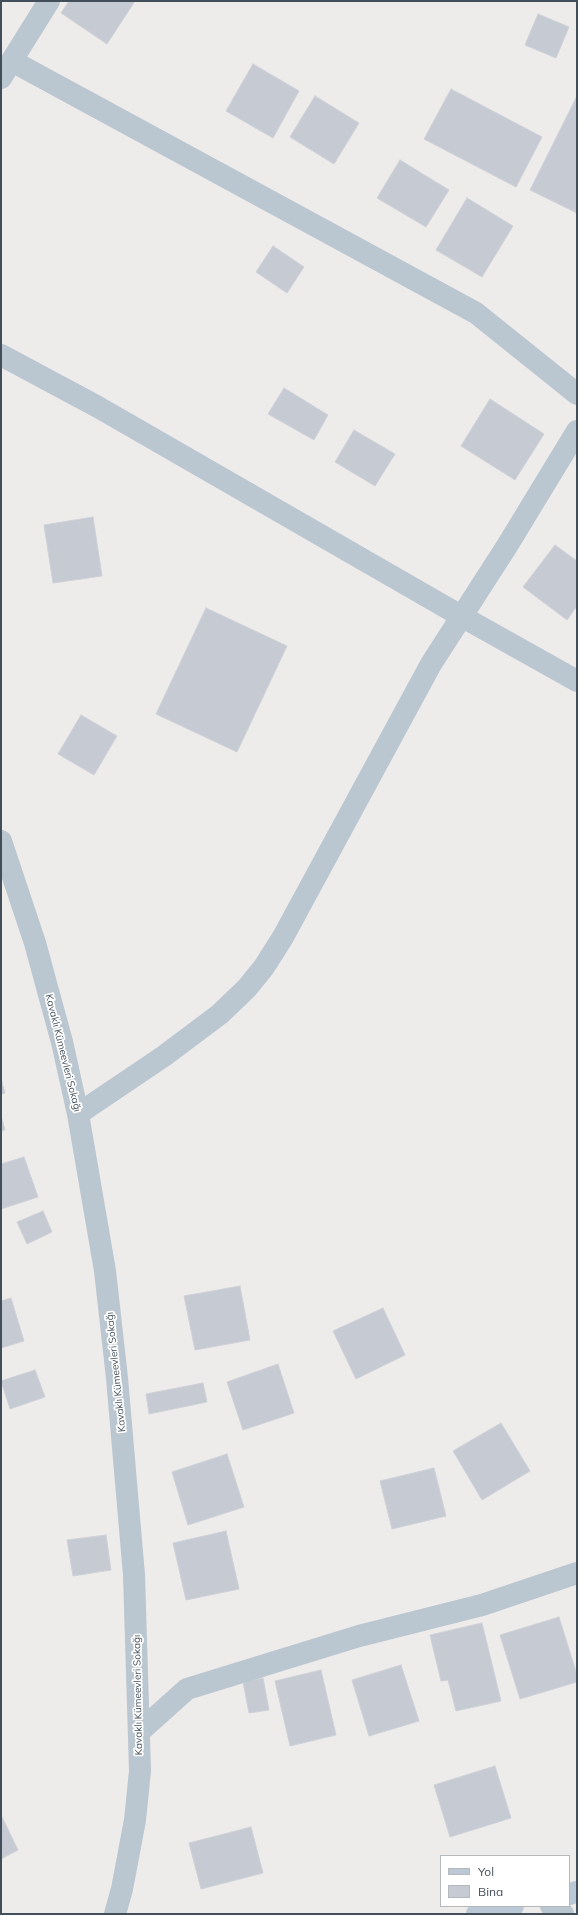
<!DOCTYPE html>
<html>
<head>
<meta charset="utf-8">
<style>
	body { margin:0 }
	#map { position:relative; width:578px; height:1915px; overflow:hidden; background:#eeebeb; font-family:Mulish,sans-serif }
	canvas { display:block }
	.frame { position:absolute; inset:0; border:2px solid #424f5a; pointer-events:none }
	.legend { position:absolute; left:440px; top:1855px; width:130px; height:52px; box-sizing:border-box; background:#fff; border:1px solid #b3b9bd; margin:0; padding:5px 7px; list-style:none; font-size:12px; color:#424f5a }
	.legend li { display:flex; align-items:center; gap:8px; height:20px }
	.legend b { width:20px; border:1px solid #b3b9bd }
</style>
</head>
<body>
<div id="map">
<canvas width="578" height="1915"></canvas>
<div class="frame"></div>
<ul class="legend">
<li><b style="height:5px;background:#bbc9d7"></b>Yol</li>
<li><b style="height:11px;background:#c6cad2"></b>Bina</li>
</ul>
</div>
<script>
const ctx = document.querySelector('canvas').getContext('2d');
ctx.lineJoin = 'round';
function fillPath(path, color) { ctx.fillStyle = color; ctx.fill(path, 'evenodd'); }
const poly = rows => new Path2D(rows.map(r => 'M' + r).join(''));
function trace(path, color, width, dash) { ctx.strokeStyle = color; ctx.lineWidth = width; ctx.lineCap = dash ? 'butt' : 'round'; ctx.setLineDash(dash || []); ctx.stroke(path); }
function write(font, color, halo, rows, align = 'center') {
  ctx.font = font + ' Mulish,sans-serif'; ctx.lineWidth = 3.5; ctx.setLineDash([]); ctx.textBaseline = 'middle'; ctx.strokeStyle = halo; ctx.fillStyle = color; for (const [text, x, y, turn = 0] of rows) {
    ctx.save(); ctx.translate(x, y); ctx.rotate((+turn || 0) * Math.PI / 180); ctx.textAlign = isNaN(turn) ? turn : align; if (halo) ctx.strokeText(text, 0, 0); ctx.fillText(text, 0, 0); ctx.restore();
  }
}
const building = poly([
	[69,1,135,1,107,44,61,13,69,1],
	[538,14,569,27,556,58,525,45,538,14],
	[253,64,299,91,273,138,226,111,253,64],
	[451,89,542,137,516,187,424,139,451,89],
	[315,96,359,123,334,164,290,137,315,96],
	[576,98,577,99,577,213,530,190,576,98],
	[400,160,449,190,426,227,377,198,400,160],
	[467,198,513,226,482,277,436,250,467,198],
	[273,246,304,267,287,293,256,272,273,246],
	[284,388,328,415,314,440,268,414,284,388],
	[490,399,544,434,515,480,461,446,490,399],
	[354,430,395,454,375,486,335,462,354,430],
	[93,517,102,576,53,583,44,525,93,517],
	[555,545,577,561,577,606,567,620,523,587,555,545],
	[206,608,287,646,237,752,156,714,206,608],
	[81,715,117,736,94,775,58,754,81,715],
	[1,1079,5,1093,1,1094,1,1079],
	[1,1116,5,1130,1,1131,1,1116],
	[24,1157,38,1197,1,1209,1,1164,24,1157],
	[43,1211,52,1232,27,1244,17,1222,43,1211],
	[240,1286,250,1340,195,1350,184,1296,240,1286],
	[11,1298,24,1341,1,1348,1,1301,11,1298],
	[383,1308,405,1355,356,1379,333,1331,383,1308],
	[278,1364,294,1413,243,1430,227,1382,278,1364],
	[35,1370,45,1397,10,1409,1,1381,35,1370],
	[203,1383,207,1402,149,1414,146,1394,203,1383],
	[501,1423,530,1471,482,1500,453,1451,501,1423],
	[227,1454,244,1507,188,1525,172,1472,227,1454],
	[434,1468,446,1516,392,1529,380,1481,434,1468],
	[226,1531,239,1589,186,1600,173,1543,226,1531],
	[106,1535,111,1570,73,1576,67,1540,106,1535],
	[559,1617,577,1675,577,1682,520,1699,500,1635,559,1617],
	[482,1623,501,1701,456,1711,448,1680,441,1681,430,1635,482,1623],
	[401,1665,419,1721,369,1736,352,1680,401,1665],
	[321,1670,336,1735,290,1746,275,1681,321,1670],
	[263,1678,269,1710,249,1713,243,1682,263,1678],
	[495,1766,511,1818,450,1837,434,1785,495,1766],
	[1,1815,18,1850,1,1859,1,1815],
	[251,1827,263,1873,201,1889,189,1843,251,1827]
]);
fillPath(building, '#c6cad2');
trace(building, '#ced1d8', 1);
trace(poly([
	[12,61,476,313,577,394],
	[1,78,49,1],
	[1,355,98,407,461,616,577,681],
	[1,841,35,943,62,1042,78,1114,105,1271,117,1378,134,1575,140,1771,135,1820,122,1889,115,1914],
	[78,1114,164,1056,220,1014,247,988,264,967,283,937,431,664,507,546,577,431],
	[139,1732,187,1689,359,1636,482,1605,577,1573],
	[551,1906,563,1914]
]), '#bac6d0', 22);
trace(poly([
	[569,1894,577,1892],
	[477,1914,513,1906]
]), '#bbc9d7', 22);
write('10px', '#424f5a', '#fff', [
	["Kavaklı Kümeevleri Sokağı",63,1053,76],
	["Kavaklı Kümeevleri Sokağı",116,1372,-96],
	["Kavaklı Kümeevleri Sokağı",138,1695,-91]
]);
</script>
</body>
</html>
